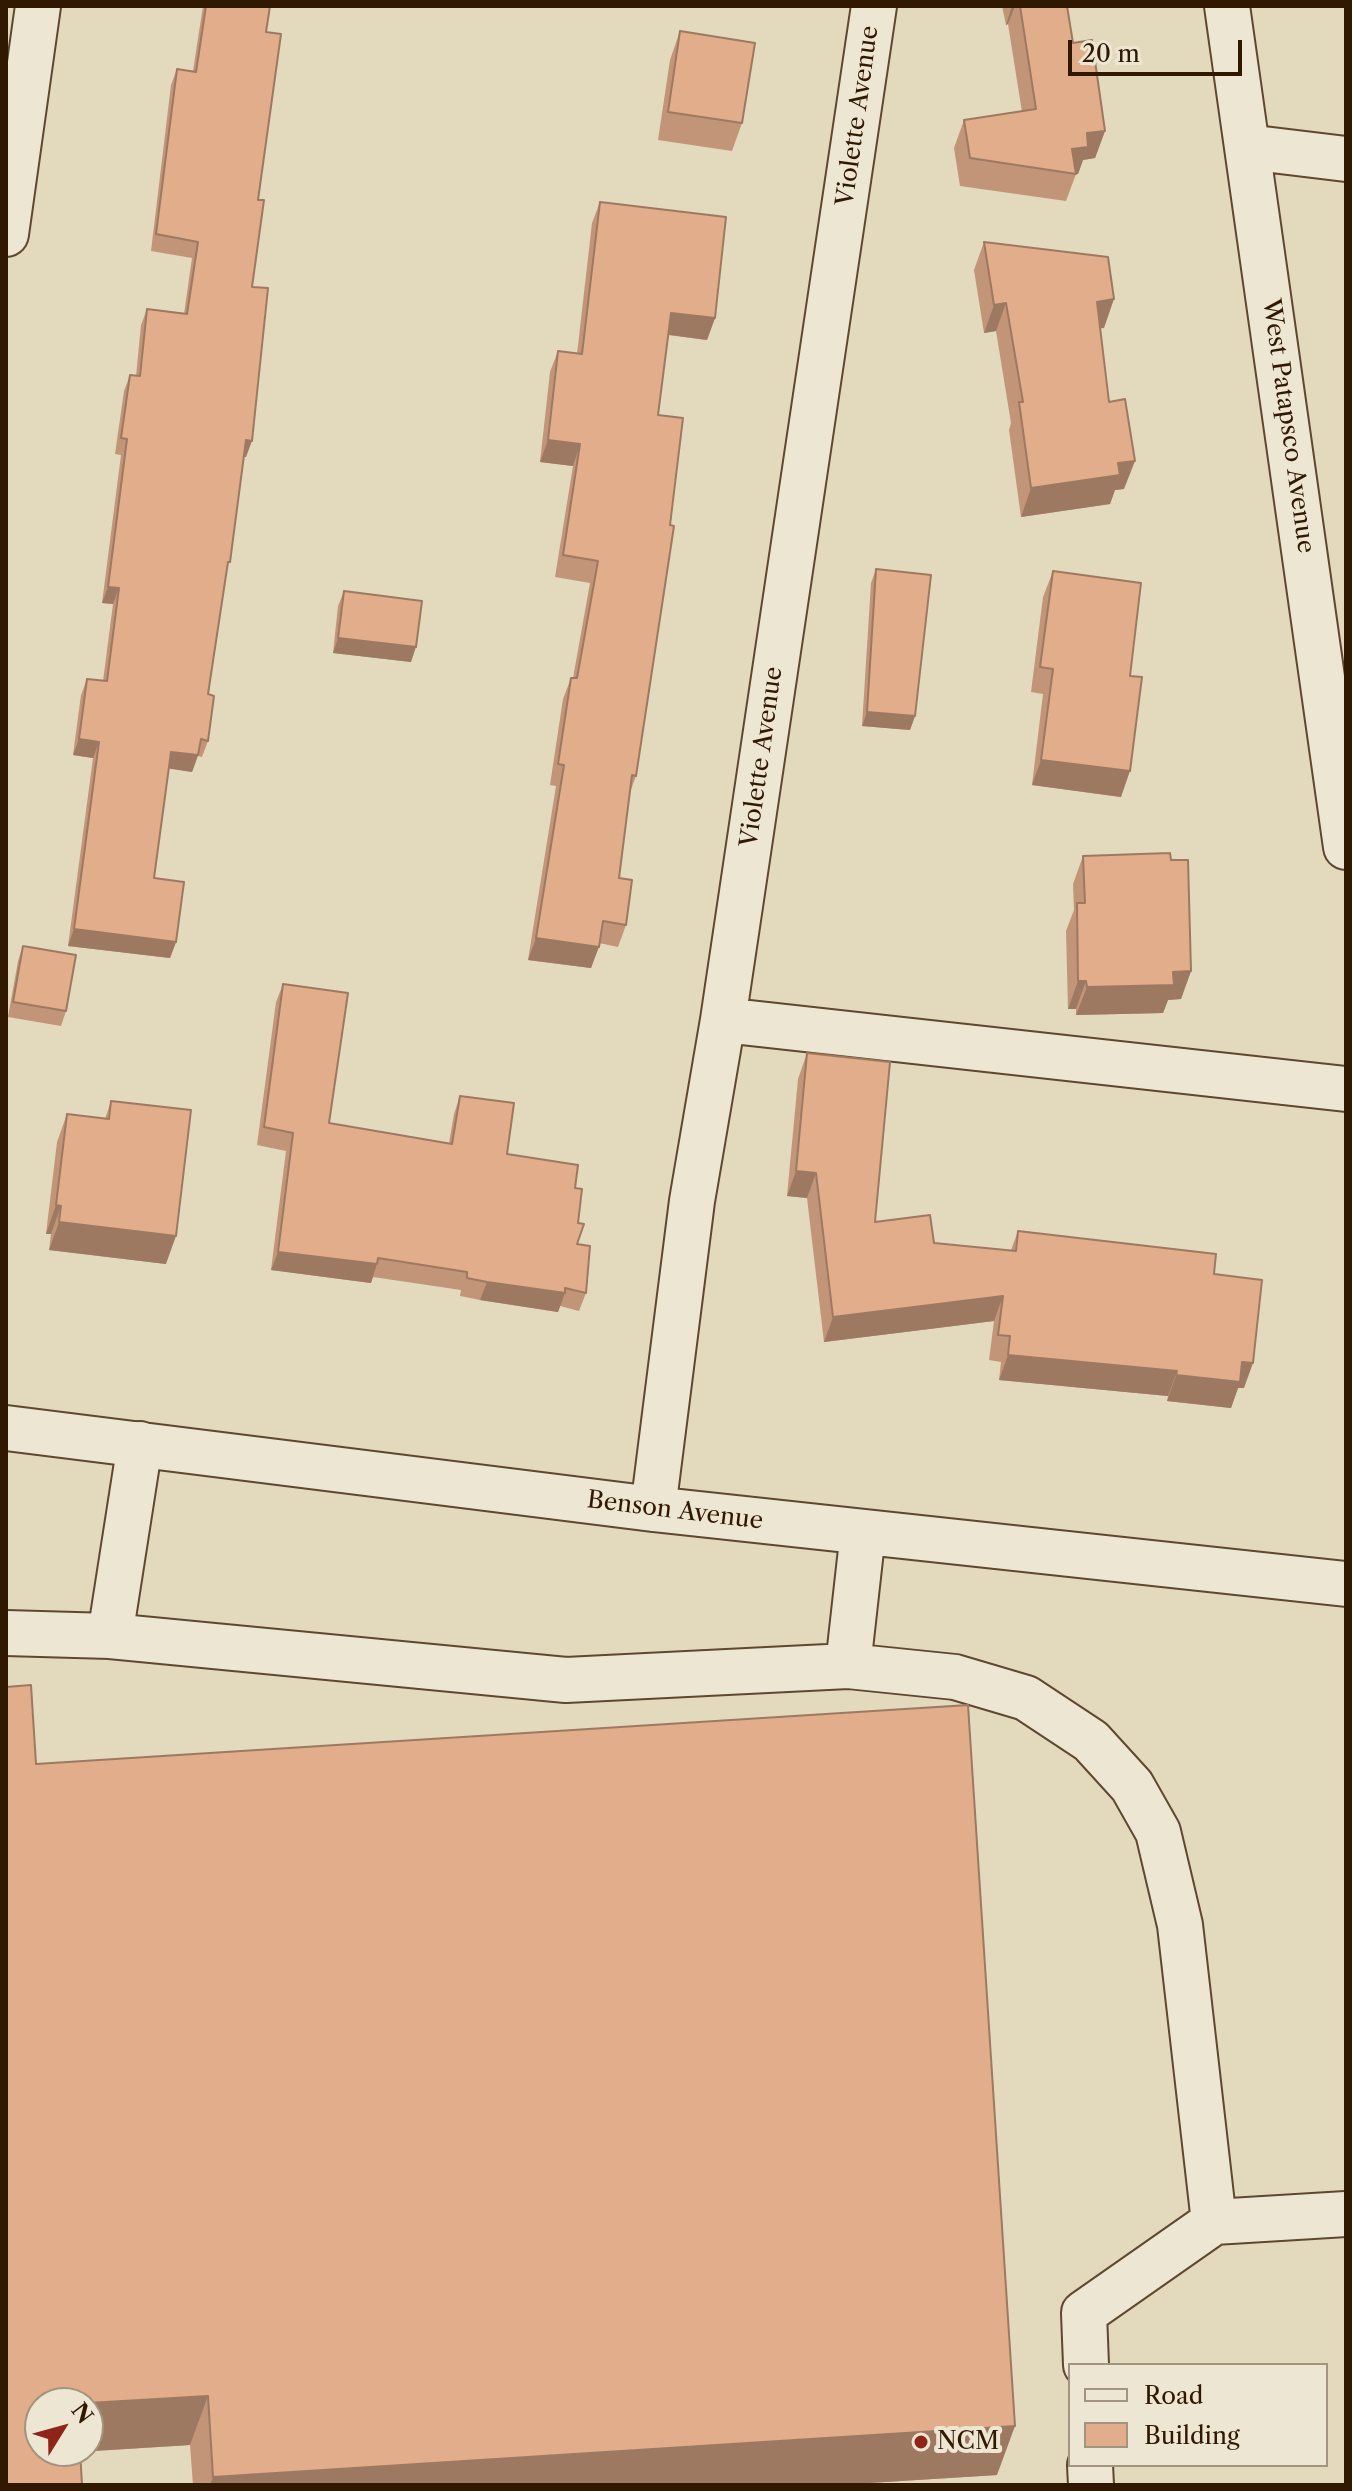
<!DOCTYPE html>
<html>
<head>
<meta charset="utf-8">
<style>
	body { margin:0 }
	#map { position:relative; width:1352px; height:2491px; overflow:hidden; background:#e3d9bc; font-family:"Libre Caslon Text",serif }
	canvas { display:block }
	.frame { position:absolute; inset:0; border:8px solid #311800; pointer-events:none }
	.legend { position:absolute; left:1068px; top:2363px; width:260px; height:104px; box-sizing:border-box; background:#ede6d3; border:2px solid #a2947f; margin:0; padding:10px 14px; list-style:none; font-size:24px; color:#311800 }
	.legend li { display:flex; align-items:center; gap:16px; height:40px }
	.legend b { width:40px; border:2px solid #a2947f }
	.north { position:absolute; left:24px; top:2387px; width:80px; height:80px; box-sizing:border-box; background:#ede6d3; border:2px solid #a2947f; border-radius:50%; rotate:53deg; font-size:22px; font-weight:700; line-height:32px; text-align:center; color:#311800 }
	.north::after { content:''; display:block; margin:auto; width:28px; height:36px; background:#8f2418; clip-path:polygon(50% 0,100% 100%,50% 72%,0 100%) }
	.scale { position:absolute; left:1068px; top:40px; width:174px; height:36px; box-sizing:border-box; border:4px solid #311800; border-top:0; padding-left:10px; font-size:24px; line-height:28px; white-space:nowrap; color:#311800; -webkit-text-stroke:6px #ede6d3; paint-order:stroke }
</style>
</head>
<body>
<div id="map">
<canvas width="1352" height="2491"></canvas>
<div class="frame"></div>
<ul class="legend">
<li><b style="height:10px;background:#ede6d3"></b>Road</li>
<li><b style="height:22px;background:#e2ad8b"></b>Building</li>
</ul>
<div class="north">N</div>
<div class="scale">20 m</div>
</div>
<script>
const ctx = document.querySelector('canvas').getContext('2d');
ctx.lineJoin = 'round';
const poly = rows => new Path2D(rows.map(r => 'M' + r).join(''));
function trace(path, color, width, dash) { ctx.strokeStyle = color; ctx.lineWidth = width; ctx.lineCap = dash ? 'butt' : 'round'; ctx.setLineDash(dash || []); ctx.stroke(path); }
function fillPath(path, color) { ctx.fillStyle = color; ctx.fill(path, 'evenodd'); }
function write(font, color, halo, rows, align = 'center') {
  ctx.font = font + ' "Libre Caslon Text",serif'; ctx.lineWidth = 8; ctx.setLineDash([]); ctx.textBaseline = 'middle'; ctx.strokeStyle = halo; ctx.fillStyle = color; for (const [text, x, y, turn = 0] of rows) {
    ctx.save(); ctx.translate(x, y); ctx.rotate((+turn || 0) * Math.PI / 180); ctx.textAlign = isNaN(turn) ? turn : align; if (halo) ctx.strokeText(text, 0, 0); ctx.fillText(text, 0, 0); ctx.restore();
  }
}
const minor = poly([
	[1227,6,1346,847],
	[1247,147,1346,159],
	[6,234,38,6],
	[723,1020,1346,1089],
	[6,1428,653,1509,1346,1584],
	[140,1444,110,1636,566,1680,848,1666,863,1532],
	[653,1509,692,1201,723,1020,874,6],
	[6,1633,110,1636],
	[848,1666,955,1677,1026,1698,1091,1741,1132,1786,1158,1832,1180,1925,1214,2222,1346,2214],
	[1086,2365,1084,2313,1214,2222],
	[1090,2465,1091,2485]
]);
trace(minor, '#5e482f', 48);
trace(minor, '#ede6d3', 44);
fillPath(poly([
	[203,6,270,6,266,32,258,200,252,287,246,457,244,457,208,694,208,741,202,757,198,756,192,772,169,768,154,878,176,942,170,958,68,946,93,758,73,755,81,695,87,679,103,681,113,604,102,603,121,455,115,454,124,391,130,375,136,376,141,325,147,309,184,314,192,258,151,251,171,85,177,69,193,71],
	[1002,6,1067,6,1073,43,1105,131,1095,158,1083,160,1078,174,1076,174,1066,201,960,186,954,148,964,120,1022,112,1008,24,1006,25],
	[680,31,742,123,732,151,658,140,670,60],
	[600,202,715,318,707,340,668,335,658,415,636,776,629,795,619,878,626,925,618,947,599,943,591,968,528,960,556,786,550,785,563,699,571,678,573,678,590,583,555,577,573,466,540,462,550,372,558,351,577,354,592,223],
	[984,242,1104,328,1100,328,1109,402,1124,489,1115,490,1110,504,1021,517,1009,430,1011,423,996,331,984,333,974,270],
	[876,569,915,716,910,730,862,726,871,583],
	[1053,571,1130,676,1121,797,1032,785,1043,694,1031,692,1043,597],
	[344,591,411,662,333,653,338,606],
	[1083,856,1171,860,1191,971,1181,999,1168,1000,1163,1013,1076,1015,1076,1009,1068,1009,1066,931,1074,910,1073,884],
	[23,946,66,1011,61,1026,8,1017,18,961],
	[283,984,329,1123,449,1143,454,1114,460,1096,507,1154,575,1188,578,1223,577,1244,586,1293,579,1311,560,1306,558,1312,480,1300,460,1296,461,1290,373,1277,371,1283,271,1270,286,1151,257,1145,276,1002],
	[807,1053,875,1222,934,1243,1011,1250,1018,1231,1214,1274,1244,1388,1238,1388,1231,1408,1167,1401,1168,1396,999,1380,1001,1362,989,1360,994,1321,824,1342,807,1198,787,1196,798,1079],
	[111,1101,166,1264,49,1250,51,1234,46,1234,57,1142,67,1114,105,1119],
	[36,1764,997,2475,837,2485,193,2485,190,2445,80,2452]
]), '#c29578');
fillPath(poly([
	[1012,6,1015,6,1008,24,1006,25],
	[1105,131,1095,158,1083,160,1078,174,1076,174,1072,149,1087,133],
	[1114,299,1104,328,1086,330,1097,302],
	[1006,303,996,331,984,333,994,305],
	[671,313,715,318,707,340,663,334],
	[246,440,252,441,246,457,240,457],
	[548,440,580,444,573,466,540,462],
	[1135,461,1124,489,1115,490,1110,504,1021,517,1031,488,1118,463],
	[108,587,119,588,113,604,102,603],
	[338,638,416,647,411,662,333,653],
	[867,712,915,716,910,730,862,726],
	[79,739,99,742,93,758,73,755],
	[171,752,198,755,192,772,165,768],
	[1041,760,1130,771,1121,797,1032,785],
	[74,929,176,942,170,958,68,946],
	[536,938,599,947,591,968,528,960],
	[1191,971,1181,999,1168,1000,1163,1013,1076,1015,1087,987,1173,972],
	[1078,981,1086,981,1076,1009,1068,1009],
	[796,1171,816,1173,807,1198,787,1196],
	[56,1205,61,1206,51,1234,46,1234],
	[59,1222,176,1236,166,1264,49,1250],
	[278,1252,377,1264,371,1283,271,1270],
	[487,1282,565,1293,558,1312,480,1300],
	[1003,1296,994,1321,824,1342,833,1317],
	[1008,1355,1177,1371,1168,1396,999,1380],
	[1242,1362,1253,1363,1244,1388,1238,1388,1231,1408,1167,1401,1176,1375],
	[208,2396,190,2445,59,2453,60,2451,88,2451,88,2403],
	[1015,2426,997,2475,837,2485,210,2485,213,2477]
]), '#9e7961');
const building = poly([
	[206,6,270,6,266,32,281,34,258,200,264,200,252,287,268,288,252,441,246,440,230,562,228,562,208,694,214,696,208,741,201,739,198,755,171,752,154,878,184,882,176,942,74,929,99,742,79,739,87,679,107,681,119,588,108,587,127,439,121,438,130,375,140,376,147,309,187,314,198,242,156,234,177,69,196,72,206,6],
	[1020,6,1067,6,1073,43,1092,40,1105,131,1087,133,1088,147,1072,149,1076,174,970,158,964,120,1036,109,1020,6],
	[680,31,755,43,742,123,668,112,680,31],
	[600,202,726,217,715,318,671,313,658,415,683,418,670,525,674,526,636,776,632,775,619,878,632,880,626,925,603,921,599,947,536,938,564,765,558,764,571,678,577,678,598,561,563,555,580,444,548,440,558,351,582,354,600,202],
	[984,242,1108,257,1114,299,1097,302,1109,402,1125,399,1135,461,1118,463,1120,475,1031,488,1019,402,1023,402,1006,303,994,305,984,242],
	[876,569,931,575,915,716,867,712,876,569],
	[1053,571,1141,583,1130,676,1142,677,1130,771,1041,760,1053,669,1040,667,1053,571],
	[344,591,422,601,416,647,338,638,344,591],
	[1170,853,1171,860,1188,860,1191,971,1173,972,1174,985,1087,987,1086,981,1078,981,1077,903,1085,903,1083,856,1170,853],
	[23,946,76,955,66,1011,13,1002,23,946],
	[283,984,348,993,329,1123,452,1144,460,1096,514,1103,507,1154,578,1165,575,1188,582,1189,578,1223,584,1224,577,1244,590,1246,586,1293,565,1288,565,1293,487,1282,467,1278,467,1272,378,1258,377,1264,278,1252,293,1133,264,1127,283,984],
	[807,1053,890,1062,875,1222,930,1215,934,1243,1016,1251,1018,1231,1216,1254,1214,1274,1262,1280,1253,1363,1242,1362,1240,1382,1176,1375,1177,1371,1008,1355,1010,1336,998,1335,1003,1296,833,1317,816,1173,796,1171,807,1053],
	[111,1101,191,1110,176,1236,59,1222,61,1206,56,1205,67,1114,109,1119,111,1101],
	[31,1685,36,1764,968,1705,1015,2426,213,2477,208,2396,88,2403,40,2403,40,2451,80,2451,82,2484,6,2485,6,1687,31,1685]
]);
fillPath(building, '#e2ad8b');
trace(building, '#9e7961', 2);
for (const [x, y, r, color] of [
	[921,2442,8,"#8f2418"]
]) { const dot = new Path2D(); dot.arc(x, y, r, 0, 2 * Math.PI); ctx.fillStyle = color; ctx.fill(dot); trace(dot, '#ede6d3', 3); }
write('24px', '#311800', '#ede6d3', [
	["Violette Avenue",858,116,-82],
	["West Patapsco Avenue",1288,426,82],
	["Violette Avenue",762,757,-82],
	["Benson Avenue",675,1511,7]
]);
write('24px', '#311800', '#ede6d3', [
	["NCM",937,2442]
], 'left');
</script>
</body>
</html>
